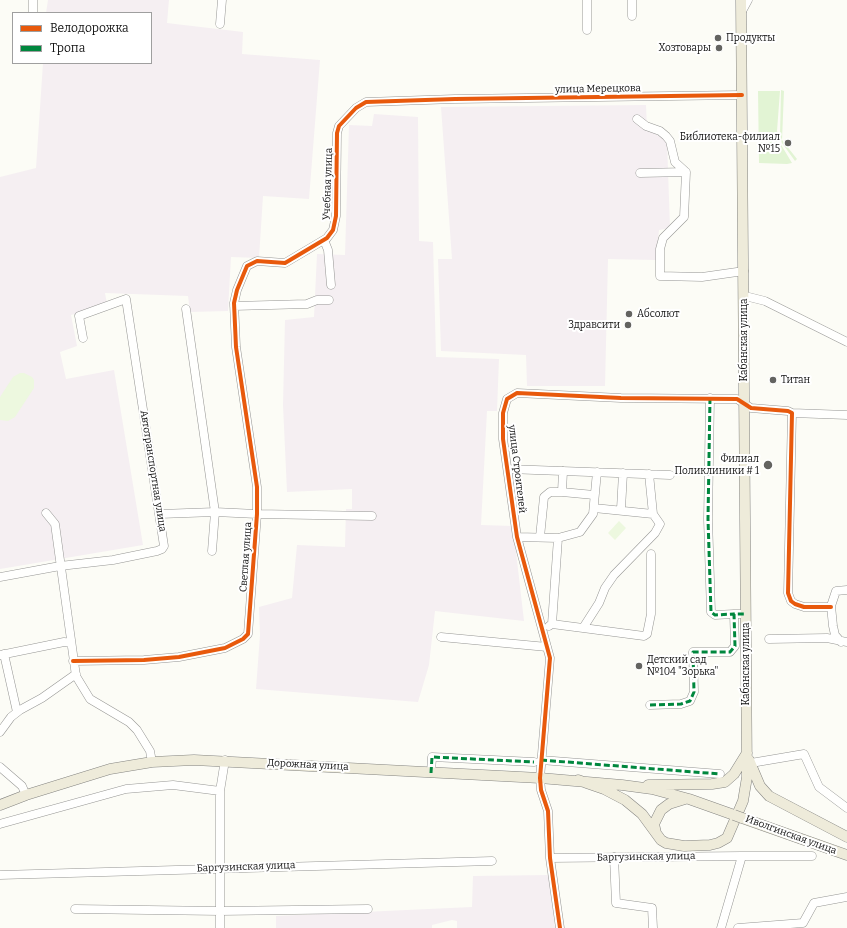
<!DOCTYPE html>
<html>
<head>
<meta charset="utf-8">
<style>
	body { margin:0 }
	#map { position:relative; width:847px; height:928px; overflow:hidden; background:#fcfcf6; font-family:Bitter,serif }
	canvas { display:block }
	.legend { position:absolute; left:12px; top:12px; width:140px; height:52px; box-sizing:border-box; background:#fff; border:1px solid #9f9f9f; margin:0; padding:5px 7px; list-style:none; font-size:12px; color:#101010 }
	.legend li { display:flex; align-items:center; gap:8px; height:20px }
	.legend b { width:20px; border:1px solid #9f9f9f }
</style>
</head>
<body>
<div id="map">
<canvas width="847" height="928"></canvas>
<ul class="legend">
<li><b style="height:5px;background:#e8590c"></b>Велодорожка</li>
<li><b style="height:5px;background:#00873e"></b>Тропа</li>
</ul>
</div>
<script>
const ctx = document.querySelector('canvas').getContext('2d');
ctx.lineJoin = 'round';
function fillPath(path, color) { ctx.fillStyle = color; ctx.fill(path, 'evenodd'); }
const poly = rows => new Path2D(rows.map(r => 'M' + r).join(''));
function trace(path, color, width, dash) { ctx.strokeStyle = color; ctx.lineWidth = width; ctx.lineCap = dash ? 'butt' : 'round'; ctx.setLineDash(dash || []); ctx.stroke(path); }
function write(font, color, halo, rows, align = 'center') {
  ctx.font = font + ' Bitter,serif'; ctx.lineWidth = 4; ctx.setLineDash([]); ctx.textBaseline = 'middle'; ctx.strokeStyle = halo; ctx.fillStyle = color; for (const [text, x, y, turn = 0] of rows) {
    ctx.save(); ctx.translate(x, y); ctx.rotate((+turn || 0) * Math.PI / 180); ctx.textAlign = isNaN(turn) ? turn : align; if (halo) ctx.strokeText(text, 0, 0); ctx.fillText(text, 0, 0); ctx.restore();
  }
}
fillPath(poly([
	[48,0,169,0,167,23,243,32,242,54,320,60,309,199,263,196,259,258,231,257,228,311,190,312,188,296,105,293,107,304,71,315,77,346,60,352,66,379,114,370,143,545,0,569,0,177,36,168,43,63,151,63,151,13,46,13],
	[646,105,647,129,667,141,670,228,659,230,656,260,608,259,605,386,527,386,526,355,441,351,438,259,452,259,441,107],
	[374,114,418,117,419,241,433,242,436,357,499,359,497,411,487,411,481,525,513,526,524,621,435,611,429,665,418,702,256,689,260,635,259,607,292,598,297,545,345,547,346,509,352,509,352,489,287,492,283,405,285,320,314,317,317,254,345,255,349,125,372,126],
	[549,875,555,928,457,928,457,921,452,920,432,925,432,928,276,928,276,916,472,907,473,876]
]), '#f5eff2');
fillPath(poly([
	[781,90,784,91,782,140,797,159,795,161,782,143,780,137],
	[758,91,780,91,777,131,780,143,792,163,787,164,759,163]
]), '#e2f4d4');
fillPath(poly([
	[20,373,24,373,32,377,34,380,34,388,15,417,8,421,0,420,0,397,13,377],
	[619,521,626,528,615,540,608,533]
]), '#edf8df');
const minor = poly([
	[587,0,587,30],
	[742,11,748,0],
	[33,13,33,0],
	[632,16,632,0],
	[220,24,222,0],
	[637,119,646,126,660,131,666,136,670,141,675,162,686,172,684,217,663,238,660,249,660,276,702,277,744,271],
	[640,173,686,172],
	[324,240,328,250,331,285],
	[745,296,765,301,847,342],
	[234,306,307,304,317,300,329,300],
	[186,309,215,512,212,551],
	[710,398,708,519,711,612,715,615,734,614],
	[792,413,847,415],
	[508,469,670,475],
	[563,471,562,492,594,495],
	[594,508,653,514],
	[621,509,623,473],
	[46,513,55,524,76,676,90,699,129,722,137,730,150,751,152,762],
	[160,514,215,512,257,514,372,516],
	[517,537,558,538],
	[540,537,544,497,550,492,562,492],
	[0,577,60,566,113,560,157,551,162,549,164,546,126,299,79,316,83,338],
	[552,624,583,628,599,603,605,588,614,575,655,533,660,524,653,514,649,474],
	[549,626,552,624,558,538,580,532,593,514,597,472],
	[583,628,644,636,647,634,651,614,651,554],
	[441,637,547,647],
	[769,639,827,638,847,642],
	[841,642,835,635,833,626,831,606,836,591,847,590],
	[4,654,17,712],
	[0,655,64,642,71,643],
	[73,661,144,660,179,657,225,648,243,639,248,634,257,514,257,487,236,347,234,303,237,290,247,266,257,261,285,263,327,238,333,230,336,216,337,133,339,126,356,108,366,102,455,99,742,95],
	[650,705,681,704,690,701,694,692,693,652,730,652,735,646,734,614,746,614],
	[0,732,11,717,20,710,42,698,76,674],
	[541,760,720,774],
	[751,763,804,754,819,787,847,808],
	[0,767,22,786,26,795],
	[431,773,432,757,534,762],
	[0,824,126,789,173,785,220,791],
	[614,857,616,903,652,908,653,928],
	[550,858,742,856],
	[0,875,492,861],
	[75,909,220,911,368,909],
	[220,928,220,791,225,760],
	[560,928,550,858,548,811,541,790,540,778,550,658,517,537,503,439,503,413,507,399,517,393,621,398,737,399,751,408,788,411,792,413,788,593,791,601,795,604,804,607,831,607],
	[721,928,742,856,812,856],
	[738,928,803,923,814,903,847,897]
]);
const major = poly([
	[749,760,760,786,769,796,847,837],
	[578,780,604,789,625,800,642,814,661,840,666,843,684,846,710,845,718,843,727,838,743,801,747,777,741,0],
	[648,785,712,784,725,782,734,774,747,753],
	[0,805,26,795,110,769,152,762,194,760,540,778,622,785,652,789,689,799,734,815],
	[742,818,847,855],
	[656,833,654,824,661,810,669,804,685,799]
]);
trace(minor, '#969694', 9);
trace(major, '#848481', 11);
trace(minor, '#fffffe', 8);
trace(major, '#eeebda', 10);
const majorBridge = poly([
	[734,815,742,818]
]);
trace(majorBridge, '#848481', 11, []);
trace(majorBridge, '#eeebda', 10);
trace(poly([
	[710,398,708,519,711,612,715,615,734,614],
	[650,705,681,704,690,701,694,692,693,652,730,652,735,646,734,614,746,614],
	[541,760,720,774],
	[431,773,432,757,534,762]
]), '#00873e', 3, [6, 3]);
trace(poly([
	[73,661,144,660,179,657,225,648,243,639,248,634,257,514,257,487,236,347,234,303,237,290,247,266,257,261,285,263,327,238,333,230,336,216,337,133,339,126,356,108,366,102,455,99,742,95],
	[560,928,550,858,548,811,541,790,540,778,550,658,517,537,503,439,503,413,507,399,517,393,621,398,737,399,751,408,788,411,792,413,788,593,791,601,795,604,804,607,831,607]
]), '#e8590c', 4);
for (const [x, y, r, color] of [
	[718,38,4,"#636360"],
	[719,48,4,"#636360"],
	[788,143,4,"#636360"],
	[629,314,4,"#636360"],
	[628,325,4,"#636360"],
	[773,380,4,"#636360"],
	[768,465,5,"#636360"],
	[639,666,4,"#636360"]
]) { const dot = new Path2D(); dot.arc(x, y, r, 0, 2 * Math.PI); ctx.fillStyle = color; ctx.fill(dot); trace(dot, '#fff', 1.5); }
write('10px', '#101010', '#fff', [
	["Продукты",726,38],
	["Хозтовары",711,48,"right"],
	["Библиотека-филиал",780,137,"right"],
	["№15",780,149,"right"],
	["Абсолют",637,314],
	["Здравсити",620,325,"right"],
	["Титан",781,380],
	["Филиал",759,459,"right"],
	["Поликлиники # 1",759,471,"right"],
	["Детский сад",647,660],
	["№104 \"Зорька\"",647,672]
], 'left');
write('10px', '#101010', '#fff', [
	["улица Мерецкова",598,89,-1],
	["Учебная улица",328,184,-88],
	["Кабанская улица",744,340,-90],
	["улица Строителей",517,469,83],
	["Автотранспортная улица",153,471,81],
	["Светлая улица",246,557,-86],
	["Кабанская улица",746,664,-90],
	["Дорожная улица",308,765,3],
	["Иволгинская улица",791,835,20],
	["Баргузинская улица",646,857,-1],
	["Баргузинская улица",246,867,-2]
]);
</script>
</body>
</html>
